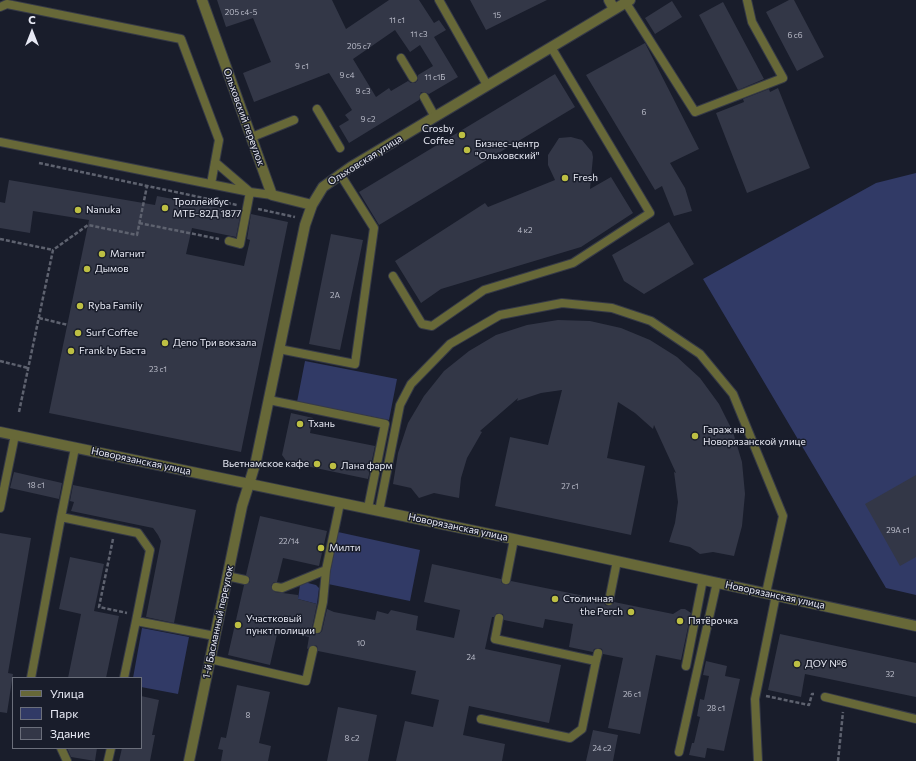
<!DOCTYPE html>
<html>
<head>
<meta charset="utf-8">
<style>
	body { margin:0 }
	#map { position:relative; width:916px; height:761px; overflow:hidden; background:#191d2b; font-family:Commissioner,sans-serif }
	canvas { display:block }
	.legend { position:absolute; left:12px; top:677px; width:130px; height:72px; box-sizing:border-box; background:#191d2b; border:1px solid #6b6f7b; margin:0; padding:5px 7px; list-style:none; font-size:12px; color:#e7e9f4 }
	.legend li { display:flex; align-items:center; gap:8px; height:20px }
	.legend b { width:20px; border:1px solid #6b6f7b }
	.north { position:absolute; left:12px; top:12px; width:40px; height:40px; -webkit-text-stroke:3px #191d2b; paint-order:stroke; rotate:0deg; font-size:11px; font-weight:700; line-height:16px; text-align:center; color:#e7e9f4 }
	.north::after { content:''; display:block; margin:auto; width:14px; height:18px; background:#e7e9f4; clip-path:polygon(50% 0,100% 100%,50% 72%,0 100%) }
</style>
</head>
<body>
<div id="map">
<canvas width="916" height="761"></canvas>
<ul class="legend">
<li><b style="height:5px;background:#676838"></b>Улица</li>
<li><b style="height:11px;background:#313a66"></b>Парк</li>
<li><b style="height:11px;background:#333747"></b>Здание</li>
</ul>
<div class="north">С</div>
</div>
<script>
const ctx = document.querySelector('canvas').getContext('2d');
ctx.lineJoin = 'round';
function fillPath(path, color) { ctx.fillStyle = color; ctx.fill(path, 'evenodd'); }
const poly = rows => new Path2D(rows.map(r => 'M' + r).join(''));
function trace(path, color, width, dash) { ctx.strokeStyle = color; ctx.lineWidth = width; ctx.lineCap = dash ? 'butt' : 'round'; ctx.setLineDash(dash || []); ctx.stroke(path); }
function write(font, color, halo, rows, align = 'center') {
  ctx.font = font + ' Commissioner,sans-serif'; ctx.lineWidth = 3; ctx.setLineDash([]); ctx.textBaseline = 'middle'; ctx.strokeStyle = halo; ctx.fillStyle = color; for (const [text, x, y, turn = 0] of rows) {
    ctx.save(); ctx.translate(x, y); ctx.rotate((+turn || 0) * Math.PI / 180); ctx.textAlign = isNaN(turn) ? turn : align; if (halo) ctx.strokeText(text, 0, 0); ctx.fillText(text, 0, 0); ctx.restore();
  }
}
fillPath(poly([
	[916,173,916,595,886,588,703,279,876,183],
	[305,361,397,379,389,420,297,402],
	[338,532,420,550,410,601,328,584],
	[304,582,316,585,319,588,317,604,298,599,300,585],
	[142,628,189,637,178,694,141,687,141,678,133,678]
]), '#313a66');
fillPath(poly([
	[217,0,332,0,346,29,389,0,419,0,434,23,439,20,446,30,434,37,458,77,429,94,424,92,421,92,419,96,419,100,349,143,339,126,349,120,345,115,352,110,329,73,254,102,243,73,271,62,253,18,226,27],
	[395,30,410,52,420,45,433,66,418,75,418,80,415,83,411,83,408,81,391,91,389,88,376,97,353,59],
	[470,0,547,0,486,30],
	[789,0,794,0,824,57,797,71,766,12],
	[672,1,682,17,655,34,645,18],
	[723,2,764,79,738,90,699,15],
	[645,43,699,149,670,163,685,188,692,211,674,216,662,186,655,190,586,75],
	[555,74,575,107,379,225,359,192],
	[778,88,810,168,747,193,716,113,744,102,743,99,769,89,770,92],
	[571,137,582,140,592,152,593,157,590,189,611,177,633,213,581,247,441,289,421,303,395,261,485,203,488,207,555,180,548,165,548,155,559,138],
	[9,180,155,205,157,196,241,212,236,237,192,228,186,254,244,266,250,240,247,239,251,214,288,222,241,452,49,413,89,220,33,211,30,233,0,228,0,202,5,203],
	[669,222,694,264,644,294,624,281,612,255],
	[331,234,363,240,340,350,309,344],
	[558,320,590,321,621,328,650,340,677,357,700,378,719,404,733,432,742,462,745,494,742,526,734,556,713,552,700,554,690,547,669,542,675,523,678,502,674,472,676,473,654,425,653,429,635,413,618,402,607,458,645,466,631,535,495,506,510,437,548,445,562,390,541,393,517,401,518,398,480,431,482,432,467,458,461,478,459,498,434,493,419,498,411,488,393,484,398,453,408,423,424,396,444,371,469,351,496,335,527,325],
	[291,413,313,418,310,433,375,446,368,479,287,462,282,455],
	[14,472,62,483,59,499,10,488],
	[916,475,916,557,900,566,865,504],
	[73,485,196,510,174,623,146,617,161,541,158,535,153,528,71,511,74,502,70,501],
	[260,516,327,531,319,566,283,558,277,582,274,582,271,586,275,592,298,595,298,599,317,604,312,628,315,634,319,634,322,631,327,609,334,612,375,620,377,611,388,614,391,610,418,616,416,630,454,638,460,610,424,602,432,564,501,579,501,582,505,585,508,585,511,581,604,600,605,605,608,606,614,602,673,614,681,609,685,609,691,613,681,660,656,655,640,734,608,728,623,658,603,654,602,649,599,648,594,649,593,652,569,647,573,624,545,619,543,628,504,620,503,614,497,613,494,617,492,617,485,649,561,665,549,723,469,706,463,735,505,744,502,761,396,761,405,721,433,727,439,700,411,694,416,671,318,651,317,646,314,645,307,649,309,637,278,630,270,665,228,655,244,585,250,582,250,578,246,575],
	[0,533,31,538,8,673,13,674,7,713,0,712],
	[70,557,104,564,94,611,119,616,106,678,68,678,81,614,59,609],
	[780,634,916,663,916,697,805,674,801,697,768,690],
	[706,661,727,666,725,676,740,679,724,751,707,748,705,758,689,755,692,743,694,743,700,717,697,716,700,699,704,700,709,676,703,675],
	[237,685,270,692,259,743,271,746,268,761,221,761,223,750,218,749,221,737,226,738],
	[141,696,159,700,152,735,155,735,150,761,119,761,122,748,141,748],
	[338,707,377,715,368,761,327,761],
	[593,730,618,735,613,761,586,761],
	[67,748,97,748,95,761,71,757]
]), '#333747');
const service = poly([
	[439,0,487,85],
	[626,3,695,112,783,78,752,22,747,0],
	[0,7,7,4,181,39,219,140,211,184],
	[401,58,413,78],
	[424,97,435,117],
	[317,109,340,148],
	[252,137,294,120],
	[0,142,250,192,272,195],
	[215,162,250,192,240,244,229,241],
	[393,276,422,324,432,326,484,290,573,263,650,213,551,47],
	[279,349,355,364,374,228,340,174],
	[269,400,385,424,368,508],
	[75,448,61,517,138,533,150,550,136,621,215,636],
	[0,508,15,435],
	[379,511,400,405,411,384,450,344,500,315,562,303,612,308,651,321,700,354,733,394,783,516,766,593],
	[227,576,245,580],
	[506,580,514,539],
	[276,587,282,588,326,570,340,503],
	[609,601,617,561],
	[499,618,495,639,596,661,598,653],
	[317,629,323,602,326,570],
	[210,659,306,681,313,650],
	[686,666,703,579],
	[31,678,61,517],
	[124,678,136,621],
	[825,697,916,719],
	[481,719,570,738,582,729,596,661],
	[61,748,67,761],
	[679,752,717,582],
	[108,761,111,748],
	[758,761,755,699,776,595]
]);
const minor = poly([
	[202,0,272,195,312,205],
	[609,0,614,9],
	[249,484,256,461,305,225,312,205,323,187,351,167,630,0]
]);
const tertiary = poly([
	[0,432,552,547,916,626],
	[189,761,242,506,249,484]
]);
trace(service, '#363a47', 10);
trace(minor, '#363a47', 12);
trace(tertiary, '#363a47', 12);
trace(poly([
	[39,163,237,205],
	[258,209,295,217],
	[139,223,219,239],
	[0,239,53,250],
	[39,318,68,325],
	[0,361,28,368],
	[19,412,53,250,88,225,137,235,147,186],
	[113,539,99,607,127,613],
	[766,696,809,705,812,694,814,694],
	[838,761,843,712]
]), '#5e626f', 2.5, [4, 2]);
trace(service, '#676838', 8);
trace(minor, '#676838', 10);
trace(tertiary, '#676838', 10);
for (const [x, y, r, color] of [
	[462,135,4,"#bdbf43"],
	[467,150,4,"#bdbf43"],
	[565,178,4,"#bdbf43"],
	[165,208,4,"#bdbf43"],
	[78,210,4,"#bdbf43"],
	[102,254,4,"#bdbf43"],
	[87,269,4,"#bdbf43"],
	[80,306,4,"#bdbf43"],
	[78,333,4,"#bdbf43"],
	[165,343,4,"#bdbf43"],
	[71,351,4,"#bdbf43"],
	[300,424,4,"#bdbf43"],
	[695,436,4,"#bdbf43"],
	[317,464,4,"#bdbf43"],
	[333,466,4,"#bdbf43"],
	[321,548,4,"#bdbf43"],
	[555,599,4,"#bdbf43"],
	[631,612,4,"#bdbf43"],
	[680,621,4,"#bdbf43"],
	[238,625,4,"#bdbf43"],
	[797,664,4,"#bdbf43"]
]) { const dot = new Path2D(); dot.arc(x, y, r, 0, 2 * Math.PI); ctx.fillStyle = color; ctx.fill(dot); trace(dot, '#191d2b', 1.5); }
write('8px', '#babcc9', null, [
	["205 с4-5",241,12],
	["15",497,15],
	["11 с1",397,20],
	["11 с3",419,34],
	["6 c6",795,35],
	["205 с7",359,46],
	["9 с1",302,66],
	["9 с4",347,75],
	["11 с1Б",435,77],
	["9 с3",363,91],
	["6",644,112],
	["9 с2",368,119],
	["4 к2",525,230],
	["2А",335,295],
	["23 с1",158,369],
	["18 с1",36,485],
	["27 с1",570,486],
	["29А с1",898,530],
	["22/14",289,541],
	["10",361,643],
	["24",471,657],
	["32",890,674],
	["26 с1",632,694],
	["28 с1",716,708],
	["8",248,715],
	["8 с2",352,738],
	["24 с2",602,748]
]);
write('10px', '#e7e9f4', '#191d2b', [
	["Ольховский переулок",244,117,70],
	["Ольховская улица",365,160,-32],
	["Новорязанская улица",141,461,12],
	["Новорязанская улица",458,527,12],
	["Новорязанская улица",775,595,12],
	["1-й Басманный переулок",218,622,-78]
]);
write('10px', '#e7e9f4', '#191d2b', [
	["Crosby",454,129,"right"],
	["Coffee",454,141,"right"],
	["Бизнес-центр",475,144],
	["\"Ольховский\"",475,156],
	["Fresh",573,178],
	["Троллейбус",173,202],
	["МТБ-82Д 1877",173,214],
	["Nanuka",86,210],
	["Магнит",110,254],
	["Дымов",95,269],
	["Ryba Family",88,306],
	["Surf Coffee",86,333],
	["Депо Три вокзала",173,343],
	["Frank by Баста",79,351],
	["Тхань",308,424],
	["Гараж на",703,430],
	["Новорязанской улице",703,442],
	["Вьетнамское кафе",309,464,"right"],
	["Лана фарм",341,466],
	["Милти",329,548],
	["Столичная",563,599],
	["the Perch",623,612,"right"],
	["Участковый",246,619],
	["пункт полиции",246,631],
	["Пятёрочка",688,621],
	["ДОУ №6",805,664]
], 'left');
</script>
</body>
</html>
